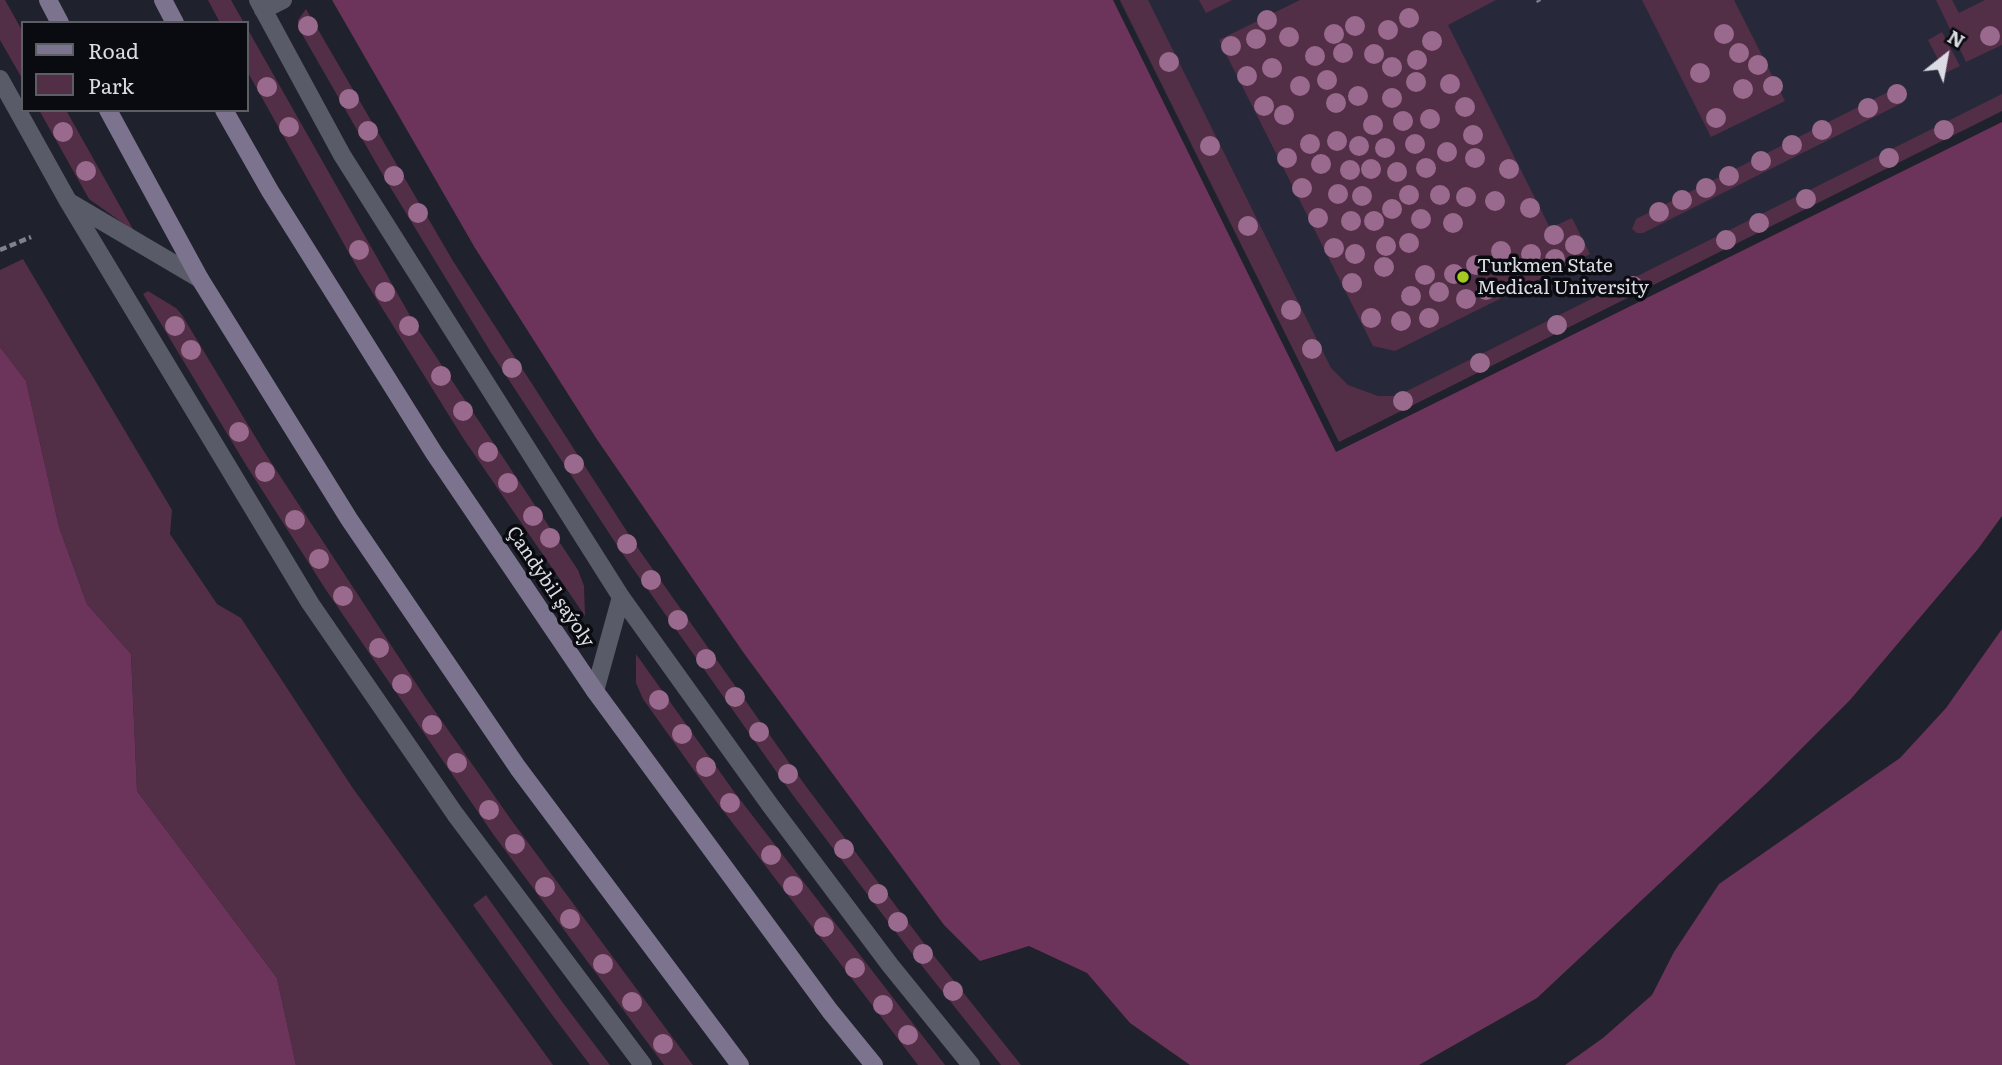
<!DOCTYPE html>
<html>
<head>
<meta charset="utf-8">
<style>
	body { margin:0 }
	#map { position:relative; width:2002px; height:1065px; overflow:hidden; background:#1f212c; font-family:Literata,serif }
	canvas { display:block }
	.legend { position:absolute; left:21px; top:21px; width:228px; height:91px; box-sizing:border-box; background:#0a0b10; border:2px solid #5d5e64; margin:0; padding:9px 12px; list-style:none; font-size:21px; color:#dadbe3 }
	.legend li { display:flex; align-items:center; gap:14px; height:35px }
	.legend b { width:35px; border:2px solid #5d5e64 }
	.north { position:absolute; left:1911px; top:21px; width:70px; height:70px; -webkit-text-stroke:5px #0a0b10; paint-order:stroke; rotate:31deg; font-size:19px; font-weight:700; line-height:28px; text-align:center; color:#dadbe3 }
	.north::after { content:''; display:block; margin:auto; width:24px; height:32px; background:#dadbe3; clip-path:polygon(50% 0,100% 100%,50% 72%,0 100%) }
</style>
</head>
<body>
<div id="map">
<canvas width="2002" height="1065"></canvas>
<ul class="legend">
<li><b style="height:9px;background:#7c738f"></b>Road</li>
<li><b style="height:19px;background:#532e47"></b>Park</li>
</ul>
<div class="north">N</div>
</div>
<script>
const ctx = document.querySelector('canvas').getContext('2d');
ctx.lineJoin = 'round';
function fillPath(path, color) { ctx.fillStyle = color; ctx.fill(path, 'evenodd'); }
const poly = rows => new Path2D(rows.map(r => 'M' + r).join(''));
function trace(path, color, width, dash) { ctx.strokeStyle = color; ctx.lineWidth = width; ctx.lineCap = dash ? 'butt' : 'round'; ctx.setLineDash(dash || []); ctx.stroke(path); }
function write(font, color, halo, rows, align = 'center') {
  ctx.font = font + ' Literata,serif'; ctx.lineWidth = 7; ctx.setLineDash([]); ctx.textBaseline = 'middle'; ctx.strokeStyle = halo; ctx.fillStyle = color; for (const [text, x, y, turn = 0] of rows) {
    ctx.save(); ctx.translate(x, y); ctx.rotate((+turn || 0) * Math.PI / 180); ctx.textAlign = isNaN(turn) ? turn : align; if (halo) ctx.strokeText(text, 0, 0); ctx.fillText(text, 0, 0); ctx.restore();
  }
}
fillPath(poly([
	[1119,0,2002,0,2002,111,1339,442]
]), '#27293a');
fillPath(poly([
	[0,0,5,0,23,32,23,80,0,40],
	[208,0,231,0,244,23,220,23],
	[1120,0,1148,0,1331,368,1348,385,1378,396,1397,396,2002,94,2002,111,1339,442],
	[1199,0,1232,0,1206,13],
	[1300,0,1496,0,1448,25,1550,228,1572,218,1590,254,1395,351,1373,346,1219,40],
	[1642,0,1734,0,1785,101,1711,137],
	[1936,0,1952,0,1959,13,1985,0,2002,0,2002,45,1966,62],
	[306,9,453,261,635,544,805,785,923,942,1021,1065,1001,1065,910,951,792,794,622,553,490,351,384,177,298,27,298,20],
	[247,28,417,328,578,570,584,586,585,616,463,438,359,271,247,71],
	[1942,32,1960,66,1945,73,1928,40],
	[1894,89,1905,93,1902,103,1643,233,1637,233,1632,229,1636,219],
	[39,110,66,110,134,231,89,199],
	[23,259,172,510,170,534,217,604,241,618,352,787,553,1065,296,1065,277,978,137,791,131,654,87,604,59,527,26,381,0,347,0,270],
	[148,291,176,308,182,315,265,453,425,697,512,821,693,1065,664,1065,493,834,326,590,246,465,143,294],
	[636,654,735,793,945,1065,918,1065,718,804,643,699,636,683],
	[486,895,563,1003,610,1065,590,1065,550,1012,473,905]
]), '#532e47');
fillPath(poly([
	[332,0,1113,0,1336,452,2002,122,2002,516,1978,549,1850,700,1767,783,1537,998,1419,1065,1190,1065,1130,1023,1087,973,1029,946,980,961,944,925,743,652,596,438,475,248],
	[0,347,26,381,59,527,87,604,131,654,137,791,277,978,296,1065,0,1065],
	[2002,629,2002,1065,1565,1065,1603,1038,1652,995,1674,952,1719,884,1900,758,1946,708]
]), '#6c345b');
trace(poly([
	[1538,0,1539,2],
	[0,250,31,237]
]), '#80828b', 4.5, [7, 3.5]);
trace(poly([
	[258,0,342,155,621,597,770,805,890,965,971,1065],
	[263,10,283,0],
	[0,79,68,201,310,603,455,814,643,1065],
	[71,203,200,279],
	[595,691,621,597]
]), '#595b68', 18);
trace(poly([
	[48,0,60,23],
	[163,0,175,23],
	[108,110,200,279,349,519,518,768,740,1065],
	[224,110,270,191,434,453,595,691,830,1011,874,1065]
]), '#7c738f', 18);
ctx.fillStyle = '#996a8e';
for (const [x, y] of [
	[1409,18],
	[1267,20],
	[308,26],
	[1355,26],
	[1388,30],
	[1334,34],
	[1724,34],
	[1990,36],
	[1289,37],
	[1256,39],
	[1432,41],
	[1231,46],
	[1343,53],
	[1739,53],
	[1374,54],
	[1315,56],
	[1417,60],
	[1169,62],
	[1758,65],
	[1392,67],
	[1272,68],
	[1700,73],
	[1247,76],
	[1327,80],
	[1416,82],
	[1450,84],
	[1300,86],
	[1773,86],
	[267,87],
	[1743,89],
	[1897,94],
	[1358,96],
	[1392,98],
	[349,99],
	[1336,103],
	[1264,106],
	[1465,107],
	[1868,108],
	[1284,115],
	[1716,118],
	[1430,119],
	[1403,121],
	[1373,125],
	[289,127],
	[1822,130],
	[1944,130],
	[368,131],
	[63,132],
	[1473,135],
	[1337,141],
	[1310,144],
	[1415,144],
	[1792,145],
	[1210,146],
	[1359,146],
	[1385,148],
	[1447,152],
	[1287,158],
	[1475,158],
	[1889,158],
	[1761,161],
	[1321,164],
	[1426,168],
	[1371,169],
	[1509,169],
	[1350,170],
	[86,171],
	[1397,172],
	[394,176],
	[1729,176],
	[1302,188],
	[1706,188],
	[1338,194],
	[1409,195],
	[1440,195],
	[1362,196],
	[1466,197],
	[1806,199],
	[1682,200],
	[1495,201],
	[1530,208],
	[1392,209],
	[1659,212],
	[418,213],
	[1318,218],
	[1421,219],
	[1351,221],
	[1374,221],
	[1453,223],
	[1759,223],
	[1248,226],
	[1554,235],
	[1726,240],
	[1409,243],
	[1575,245],
	[1386,246],
	[1334,248],
	[359,250],
	[1501,251],
	[1355,254],
	[1531,254],
	[1555,259],
	[1476,265],
	[1384,267],
	[1454,274],
	[1425,275],
	[1352,283],
	[1633,286],
	[1486,290],
	[385,292],
	[1439,292],
	[1411,296],
	[1466,299],
	[1291,310],
	[1371,318],
	[1429,318],
	[1401,321],
	[1557,325],
	[175,326],
	[409,326],
	[1312,349],
	[191,350],
	[1480,363],
	[512,368],
	[441,376],
	[1403,401],
	[463,411],
	[239,432],
	[488,452],
	[574,464],
	[265,472],
	[508,483],
	[533,516],
	[295,520],
	[550,538],
	[627,544],
	[319,559],
	[651,580],
	[343,596],
	[678,620],
	[379,648],
	[706,659],
	[402,684],
	[735,697],
	[659,700],
	[432,725],
	[759,732],
	[682,734],
	[457,763],
	[706,767],
	[788,774],
	[730,803],
	[489,810],
	[515,844],
	[844,849],
	[771,855],
	[793,886],
	[545,887],
	[878,894],
	[570,919],
	[898,922],
	[824,927],
	[923,954],
	[603,964],
	[855,968],
	[953,991],
	[632,1002],
	[883,1005],
	[908,1035],
	[663,1044]
]) { ctx.beginPath(); ctx.arc(x, y, 10, 0, 2 * Math.PI); ctx.fill(); }
for (const [x, y, r, color] of [
	[1463,277,7,"#a6c821"]
]) { const dot = new Path2D(); dot.arc(x, y, r, 0, 2 * Math.PI); ctx.fillStyle = color; ctx.fill(dot); trace(dot, '#0a0b10', 2.5); }
write('19px', '#dadbe3', '#0a0b10', [
	["Turkmen State",1477,266],
	["Medical University",1477,288]
], 'left');
write('19px', '#dadbe3', '#0a0b10', [
	["Çandybil şaýoly",550,587,56]
]);
</script>
</body>
</html>
